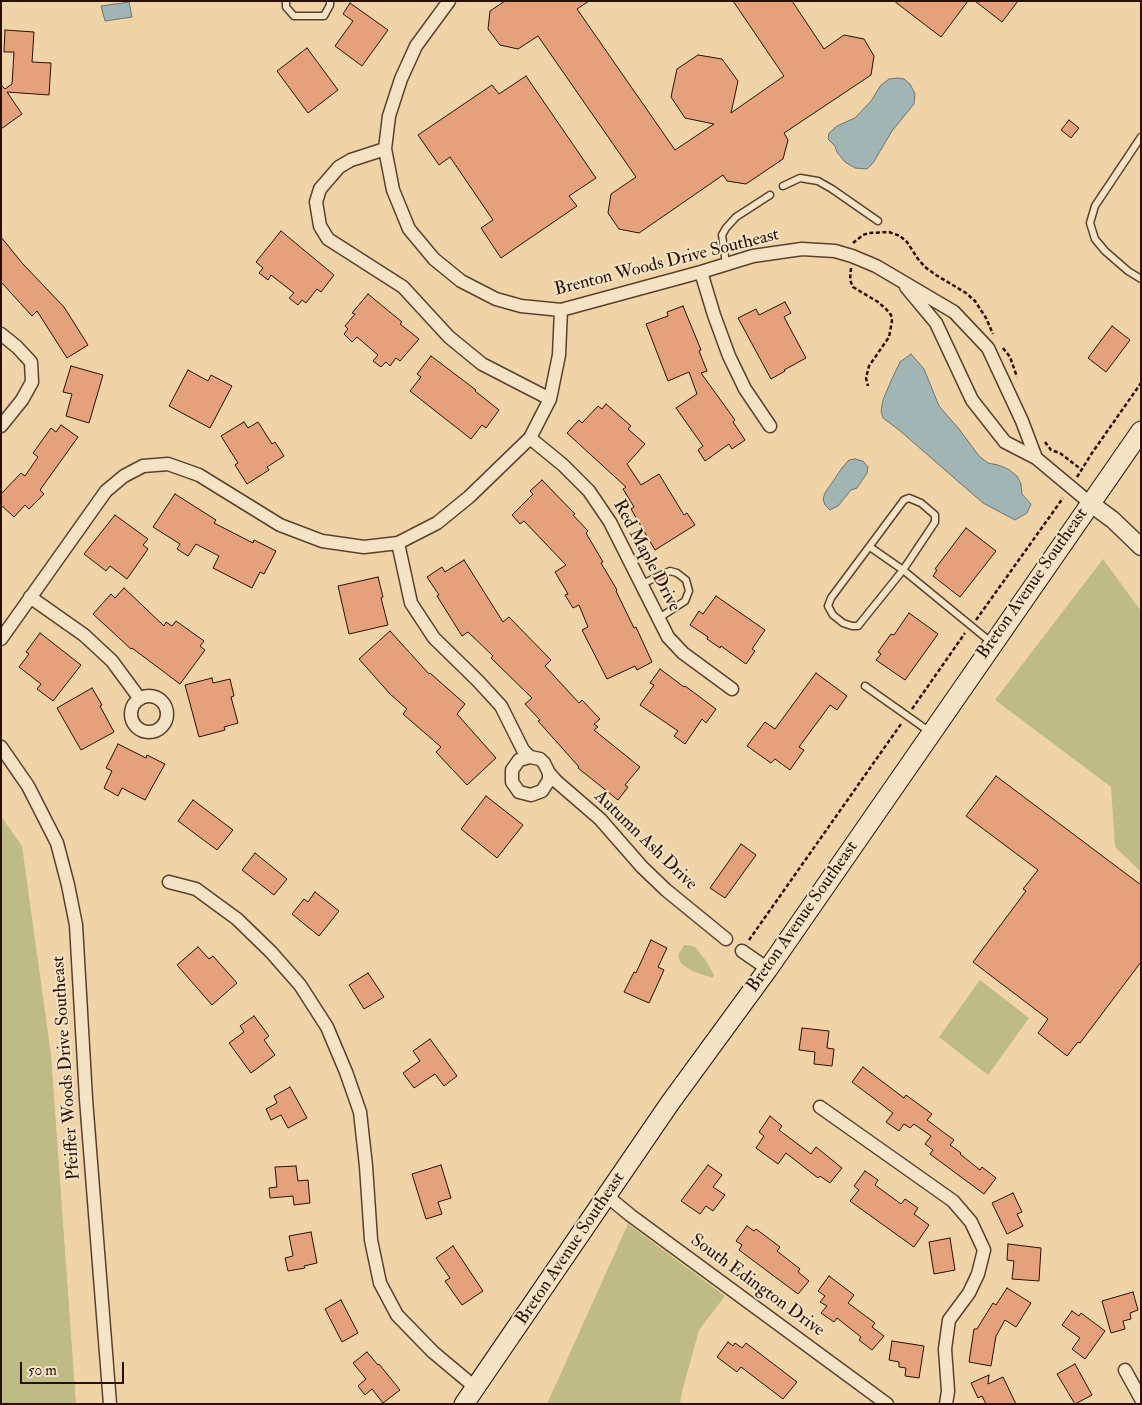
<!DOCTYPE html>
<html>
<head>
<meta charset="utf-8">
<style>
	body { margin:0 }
	#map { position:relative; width:1142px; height:1405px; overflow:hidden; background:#f0d4a8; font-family:"IM FELL Double Pica",serif }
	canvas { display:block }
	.frame { position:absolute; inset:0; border:2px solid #291004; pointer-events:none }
	.scale { position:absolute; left:20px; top:1362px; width:104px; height:22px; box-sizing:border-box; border:2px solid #291004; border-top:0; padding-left:6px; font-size:15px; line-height:18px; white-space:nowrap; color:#291004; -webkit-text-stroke:4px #f5e3c6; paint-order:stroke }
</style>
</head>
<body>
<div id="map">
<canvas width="1142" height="1405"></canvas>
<div class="frame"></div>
<div class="scale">50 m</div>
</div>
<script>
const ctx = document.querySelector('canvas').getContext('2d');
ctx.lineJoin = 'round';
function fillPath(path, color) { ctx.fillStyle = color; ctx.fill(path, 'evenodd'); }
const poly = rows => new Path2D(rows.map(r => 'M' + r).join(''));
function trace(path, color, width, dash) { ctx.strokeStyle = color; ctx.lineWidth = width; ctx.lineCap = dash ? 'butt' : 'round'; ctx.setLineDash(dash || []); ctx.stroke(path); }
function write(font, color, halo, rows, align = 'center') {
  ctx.font = font + ' "IM FELL Double Pica",serif'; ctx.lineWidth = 4; ctx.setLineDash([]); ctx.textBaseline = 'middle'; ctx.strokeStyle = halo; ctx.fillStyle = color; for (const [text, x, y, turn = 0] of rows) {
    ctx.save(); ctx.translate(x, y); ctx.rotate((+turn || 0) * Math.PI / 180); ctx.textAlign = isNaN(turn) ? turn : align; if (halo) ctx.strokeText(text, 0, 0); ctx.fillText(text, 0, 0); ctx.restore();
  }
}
fillPath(poly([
	[1103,559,1141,611,1141,872,1115,847,1111,787,995,700],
	[1,816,22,846,51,1055,76,1404,1,1404],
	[684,945,692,946,696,948,706,961,714,975,713,978,692,971,683,965,680,962,678,955],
	[980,980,1029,1018,988,1075,939,1037],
	[628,1224,725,1296,699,1330,682,1392,680,1404,547,1404]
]), '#bebb84');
const water = poly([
	[129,2,132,17,105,21,101,6,129,2],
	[898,78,904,79,910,84,915,94,914,104,892,131,873,163,867,169,855,168,845,162,837,152,835,146,828,139,829,133,837,126,855,118,871,101,881,85,889,79,898,78],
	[911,354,924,369,939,406,959,429,979,456,988,463,998,465,1008,469,1017,476,1021,484,1022,494,1031,504,1027,513,1015,520,983,503,899,430,883,418,881,411,883,400,891,381,900,362,911,354],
	[855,459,863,461,868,467,867,473,857,488,851,490,838,506,830,510,825,505,823,499,825,493,842,468,849,460,855,459]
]);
fillPath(water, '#a0b5b4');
trace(water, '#70736e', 1);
const building = poly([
	[505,1,589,1,577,9,675,150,714,124,685,118,671,97,677,69,698,55,722,59,738,81,731,113,784,76,733,1,792,1,824,49,844,35,864,39,874,56,871,75,784,133,788,140,783,159,746,184,727,181,723,175,639,233,619,229,608,213,611,194,636,177,538,36,518,49,500,45,488,29,490,11,505,1],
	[894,1,968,1,941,37,894,1],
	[975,1,1018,1,1002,22,975,1],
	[350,3,388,30,362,66,335,46,353,21,343,14,350,3],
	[5,30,34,32,32,62,51,63,49,95,7,92,22,114,1,129,1,85,5,89,12,84,14,52,4,52,5,30],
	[307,48,338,90,308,113,277,71,307,48],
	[526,76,596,178,569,196,577,206,501,258,481,228,493,220,450,157,439,165,418,135,492,85,499,94,526,76],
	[1069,120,1079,128,1071,138,1061,130,1069,120],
	[281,231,334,275,321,292,317,289,306,303,302,300,298,305,289,298,294,293,271,275,268,280,259,273,263,268,256,262,281,231],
	[1,237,22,263,64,307,88,345,67,358,37,311,32,316,1,282,1,237],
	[368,294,402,322,400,324,419,339,400,361,396,358,390,366,386,362,381,367,373,361,378,355,357,337,352,342,344,334,348,329,345,326,355,314,352,313,368,294],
	[785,302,791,313,784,317,806,358,784,370,785,371,771,379,738,318,756,309,759,315,785,302],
	[683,306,701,350,699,351,707,371,701,373,735,420,733,422,745,440,732,449,729,444,705,461,698,450,703,446,676,408,697,394,689,372,668,381,646,324,668,316,667,312,683,306],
	[1112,326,1130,340,1106,372,1088,358,1112,326],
	[431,356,476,390,475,391,499,410,486,428,482,425,471,439,410,391,421,377,417,374,431,356],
	[71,366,103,375,89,423,66,416,72,394,63,392,71,366],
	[188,370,208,381,211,375,232,386,210,428,169,406,188,370],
	[606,404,631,426,628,429,645,444,627,464,641,485,659,474,684,515,687,513,695,525,655,550,631,509,634,507,623,489,626,487,567,433,579,420,582,423,598,406,602,409,606,404],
	[244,422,248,428,258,422,272,444,275,442,284,456,267,467,269,470,247,484,235,465,238,463,221,436,244,422],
	[61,425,78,437,40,490,44,494,29,509,25,505,14,517,1,505,1,494,21,473,25,476,38,457,33,453,51,428,56,432,61,425],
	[542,480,575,514,573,515,588,531,586,533,603,562,601,563,617,590,616,591,634,628,636,627,652,662,637,670,635,666,607,679,582,630,588,627,579,605,573,608,565,595,568,594,555,572,566,565,524,521,520,524,512,515,533,494,530,491,542,480],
	[175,494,216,520,214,523,253,543,254,540,276,551,264,574,260,572,252,588,213,568,219,556,196,544,188,556,177,549,180,544,153,527,175,494],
	[115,515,148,539,143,545,148,549,127,579,110,566,106,571,84,554,115,515],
	[966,528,996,551,960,597,933,576,937,570,935,569,966,528],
	[464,560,503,622,509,617,551,660,545,666,579,703,582,700,600,719,594,724,598,727,594,730,640,767,625,785,628,787,618,800,578,768,579,767,538,721,540,720,525,704,532,698,491,658,493,656,468,632,462,636,437,596,439,595,427,577,442,567,445,572,464,560],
	[378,577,383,597,381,598,388,625,349,634,338,586,378,577],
	[124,588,164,626,166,622,172,626,176,621,204,641,200,646,205,650,180,684,132,648,131,649,93,614,111,594,115,598,124,588],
	[716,596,765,630,752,649,755,651,746,664,721,646,720,648,707,639,708,637,690,625,699,611,703,614,716,596],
	[909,613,938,634,905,680,876,660,881,654,878,652,891,634,894,635,909,613],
	[390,631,429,674,430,673,465,704,457,714,496,758,467,785,436,752,441,747,403,714,407,709,390,694,359,659,390,631],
	[40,633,81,665,53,701,37,689,41,684,19,667,29,654,26,652,40,633],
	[660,669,684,687,685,686,716,709,706,723,702,719,685,744,674,736,678,731,640,705,654,685,650,683,660,669],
	[816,673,847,696,837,710,830,705,799,747,804,750,790,770,775,759,771,763,747,746,765,722,775,729,816,673],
	[212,678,213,683,230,679,234,696,231,697,238,723,224,727,225,730,199,737,185,685,212,678],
	[92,688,102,705,100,706,114,732,81,750,57,708,92,688],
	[118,744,146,758,147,755,165,764,145,800,122,788,118,796,104,788,112,771,106,768,118,744],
	[996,776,1141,885,1141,962,1080,1043,1078,1042,1067,1056,1038,1033,1048,1019,973,962,1026,891,1023,889,1038,870,966,816,996,776],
	[486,796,523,825,497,858,461,829,486,796],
	[193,800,233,830,217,850,178,821,193,800],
	[741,844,756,855,725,898,710,888,741,844],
	[255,853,287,879,274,895,242,870,255,853],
	[315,892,339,911,319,936,292,914,304,899,308,902,315,892],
	[651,940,667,948,658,967,664,970,649,1003,624,992,634,972,636,973,651,940],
	[198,947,209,959,213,956,237,983,212,1005,177,965,198,947],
	[368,973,384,997,364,1009,349,985,368,973],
	[254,1016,269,1036,264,1040,275,1055,251,1073,229,1043,244,1032,240,1026,254,1016],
	[802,1028,829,1031,827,1048,834,1049,832,1066,814,1064,815,1052,799,1050,802,1028],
	[430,1039,457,1076,444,1086,435,1074,414,1088,403,1073,420,1061,413,1051,430,1039],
	[863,1067,904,1098,906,1095,932,1114,927,1120,954,1140,950,1145,961,1153,960,1154,980,1170,982,1167,996,1178,984,1194,930,1154,933,1150,925,1144,931,1136,914,1124,910,1128,904,1124,899,1131,886,1122,893,1113,852,1082,863,1067],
	[290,1087,307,1118,288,1128,281,1115,271,1120,266,1109,277,1103,274,1096,290,1087],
	[770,1116,782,1126,779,1130,811,1154,816,1147,842,1168,830,1183,820,1176,818,1178,786,1153,778,1164,756,1148,764,1136,759,1132,770,1116],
	[441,1165,451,1198,438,1202,442,1214,426,1219,412,1174,441,1165],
	[708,1165,722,1175,713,1187,725,1195,713,1211,706,1206,700,1214,681,1201,708,1165],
	[296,1166,298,1181,308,1180,310,1203,294,1205,293,1196,270,1198,269,1188,277,1187,275,1167,296,1166],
	[865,1171,878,1180,875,1185,901,1204,905,1199,918,1208,914,1214,929,1225,914,1247,850,1201,859,1190,854,1186,865,1171],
	[1013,1193,1022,1212,1017,1214,1023,1226,1007,1234,992,1203,1013,1193],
	[747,1226,754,1231,756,1229,780,1247,777,1251,800,1269,798,1272,809,1281,798,1294,739,1250,742,1245,736,1241,747,1226],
	[311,1232,317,1263,304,1266,305,1268,288,1271,285,1258,293,1256,289,1236,311,1232],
	[950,1238,955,1270,934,1274,929,1242,950,1238],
	[1008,1244,1041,1248,1039,1281,1012,1279,1014,1261,1007,1260,1008,1244],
	[453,1246,483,1291,462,1305,445,1281,450,1278,436,1258,453,1246],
	[829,1276,854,1295,848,1303,875,1323,872,1327,884,1336,872,1350,859,1340,861,1337,837,1318,834,1322,821,1313,827,1306,820,1302,825,1296,818,1291,829,1276],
	[1007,1288,1031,1303,1016,1327,1005,1320,996,1336,991,1366,969,1362,974,1329,977,1329,993,1303,996,1305,1007,1288],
	[1133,1292,1138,1310,1130,1313,1131,1319,1123,1321,1125,1329,1111,1333,1102,1301,1133,1292],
	[341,1300,358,1333,342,1342,325,1309,341,1300],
	[1072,1311,1079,1316,1081,1313,1105,1331,1085,1359,1072,1349,1080,1338,1062,1325,1072,1311],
	[892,1341,924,1346,919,1378,905,1376,906,1368,899,1367,899,1362,889,1360,892,1341],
	[728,1342,733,1346,735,1343,742,1348,746,1343,797,1382,783,1399,741,1367,737,1372,717,1357,728,1342],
	[367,1352,378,1365,379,1364,400,1390,383,1403,372,1389,365,1395,358,1386,366,1379,353,1363,367,1352],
	[1075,1364,1092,1395,1075,1404,1057,1374,1075,1364],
	[989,1375,988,1384,1003,1377,1016,1404,986,1404,982,1396,978,1398,971,1383,989,1375]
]);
fillPath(building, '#e4a17b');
trace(building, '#291004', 1);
const service = poly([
	[286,1,286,7,294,16,324,16,330,5,330,1],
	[1141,137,1095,206,1090,223,1095,239,1105,251,1128,271,1141,279],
	[783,186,800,178,818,181,832,189,878,221],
	[726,264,722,235,726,228,736,217,770,195],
	[870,547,903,570,935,522,935,515,921,503,909,498,904,500,831,598,828,606,833,615,843,623,852,626,858,626,903,570,992,643],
	[642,584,670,571,677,573,686,580,689,591,685,601,659,618],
	[865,686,930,732]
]);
const minor = poly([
	[449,1,416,46,401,79,389,116,385,149,393,190,409,229,434,259,461,281,496,299,521,306,561,310,701,272,753,256,802,249,835,251,852,256,876,266,954,312,988,348,1022,421,1036,458],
	[385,149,351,160,339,167,320,189,316,202,320,226,328,239,403,287,449,337,482,364,550,399],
	[701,272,714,315,729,356,745,389,770,426],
	[906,287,936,323,972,400,1005,442,1036,458,1090,503],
	[1,334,17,347,31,362,32,382,22,400,1,426],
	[530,438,563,465,589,491,610,522,668,637,683,653,732,689],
	[398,543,411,603,434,638,478,681,501,706,523,750,530,757,540,759,544,763,549,773,556,781,600,819,642,867,666,890,726,939],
	[30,597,84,635,112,661,140,699],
	[1,639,106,491,124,476,143,466,168,464,199,475,280,525,322,541,364,547,398,543,437,523,469,497,530,438,550,399,559,355,561,310],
	'131 714a18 18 0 1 1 36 0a18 18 0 1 1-36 0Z',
	[1,747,28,786,57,843,68,885,76,925,86,1099,110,1404],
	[530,757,519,760,512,770,512,782,519,792,531,795,542,791,549,780,549,773],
	[169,882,196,889,237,919,271,952,300,985,327,1027,346,1072,360,1112,366,1166,371,1240,380,1283,397,1315,433,1352,476,1388],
	[742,951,768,969],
	[820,1107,953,1201,971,1222,984,1250,978,1274,969,1293,949,1320,945,1349,948,1391,946,1404],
	[607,1196,630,1215,887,1404],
	[1125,1370,1141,1399]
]);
const tertiary = poly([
	[1090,503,1113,520,1141,547]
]);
const secondary = poly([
	[464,1404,670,1103,768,969,1141,431]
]);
trace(service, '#5b412d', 9);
trace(minor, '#5b412d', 15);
trace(tertiary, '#5b412d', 19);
trace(secondary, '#291004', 21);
trace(poly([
	[853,243,863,235,869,233,889,232,900,236,907,242,918,259,925,267,936,275,966,293,975,301,986,318,993,334],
	[851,268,850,280,853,287,878,302,886,309,891,315,892,321,889,337,869,366,866,378,868,386],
	[1003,348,1010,357,1017,377],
	[1045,442,1051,450,1060,453,1082,470],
	[1077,477,1092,453,1141,383],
	[976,620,1063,498],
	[912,709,965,633],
	[749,940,901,724]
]), '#291004', 2.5, [4, 2.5]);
trace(service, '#f5e3c6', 6);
trace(minor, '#f5e3c6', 12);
trace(tertiary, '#f5e3c6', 16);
trace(secondary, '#f5e3c6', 19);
write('18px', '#291004', '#f5e3c6', [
	["Brenton Woods Drive Southeast",667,263,-14],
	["Red Maple Drive",646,556,62],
	["Breton Avenue Southeast",1033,584,-55],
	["Autumn Ash Drive",645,841,44],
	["Breton Avenue Southeast",803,917,-55],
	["Pfeiffer Woods Drive Southeast",67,1068,-94],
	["Breton Avenue Southeast",571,1249,-56],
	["South Edington Drive",757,1286,36]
]);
</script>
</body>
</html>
